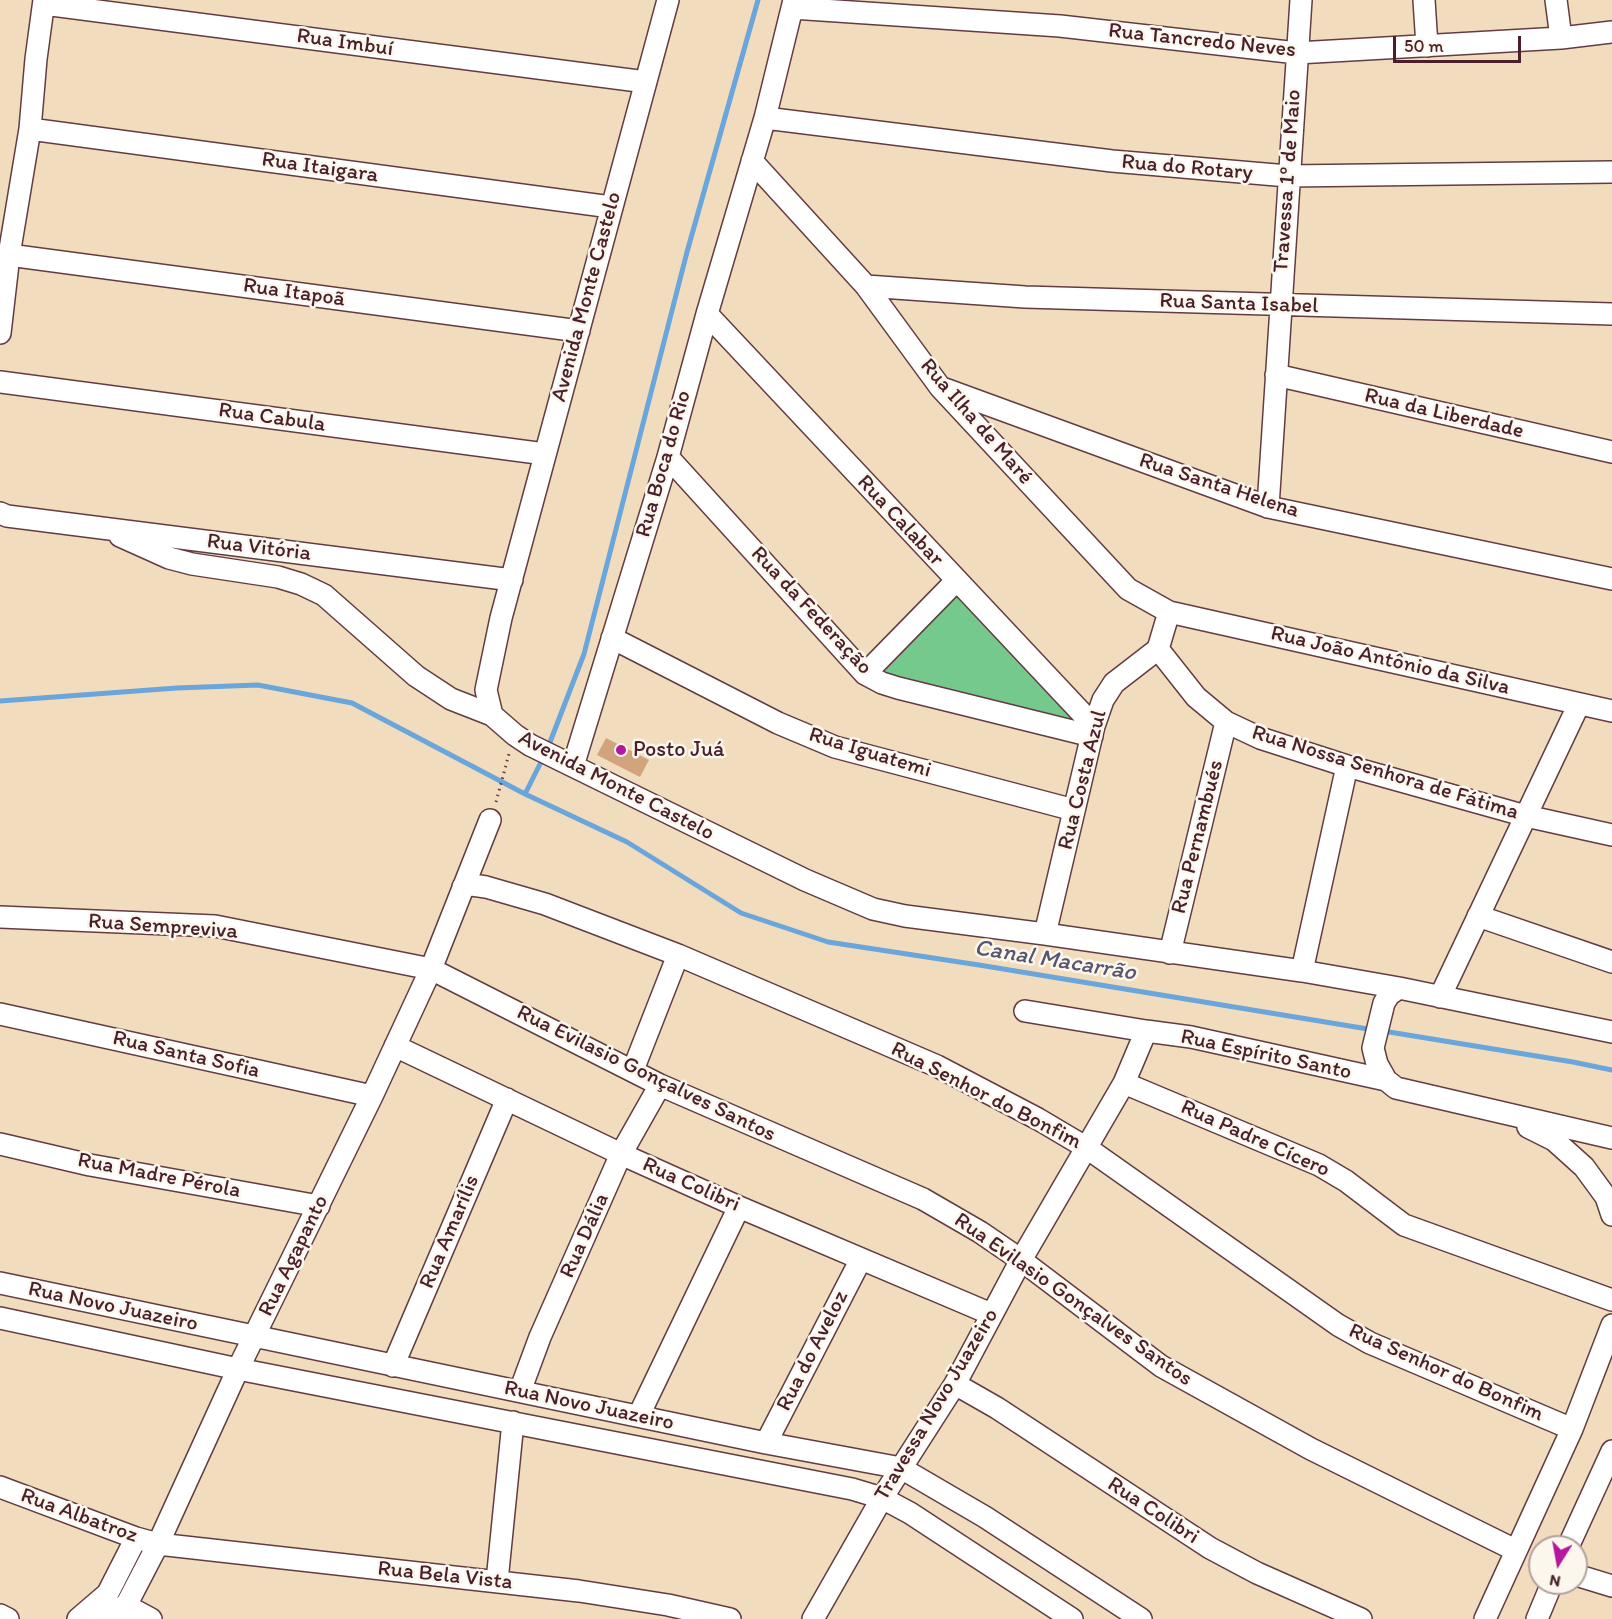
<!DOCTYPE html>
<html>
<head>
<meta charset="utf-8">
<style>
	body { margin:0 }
	#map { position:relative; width:1612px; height:1619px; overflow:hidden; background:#f1ddbd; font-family:Itim,sans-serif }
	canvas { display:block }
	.north { position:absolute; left:1528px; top:1535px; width:60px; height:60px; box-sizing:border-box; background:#fbf7ec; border:2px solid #b4a19f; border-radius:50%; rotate:191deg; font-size:16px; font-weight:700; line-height:24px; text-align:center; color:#4a1f2b }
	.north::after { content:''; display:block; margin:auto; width:21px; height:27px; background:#b5179e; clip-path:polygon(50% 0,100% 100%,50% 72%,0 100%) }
	.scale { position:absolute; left:1393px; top:36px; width:128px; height:27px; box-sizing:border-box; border:3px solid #4a1f2b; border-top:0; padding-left:8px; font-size:18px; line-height:21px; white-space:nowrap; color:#4a1f2b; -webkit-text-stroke:4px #fbf7ec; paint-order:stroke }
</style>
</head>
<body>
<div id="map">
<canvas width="1612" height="1619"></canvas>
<div class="north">N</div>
<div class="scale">50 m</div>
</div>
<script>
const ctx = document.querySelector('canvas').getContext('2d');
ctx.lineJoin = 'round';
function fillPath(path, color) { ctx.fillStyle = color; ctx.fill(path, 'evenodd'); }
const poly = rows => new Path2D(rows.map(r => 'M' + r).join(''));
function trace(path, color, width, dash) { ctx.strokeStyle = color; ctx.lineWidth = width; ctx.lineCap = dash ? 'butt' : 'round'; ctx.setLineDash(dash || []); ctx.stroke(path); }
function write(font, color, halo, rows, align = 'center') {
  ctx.font = font + ' Itim,sans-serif'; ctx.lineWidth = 5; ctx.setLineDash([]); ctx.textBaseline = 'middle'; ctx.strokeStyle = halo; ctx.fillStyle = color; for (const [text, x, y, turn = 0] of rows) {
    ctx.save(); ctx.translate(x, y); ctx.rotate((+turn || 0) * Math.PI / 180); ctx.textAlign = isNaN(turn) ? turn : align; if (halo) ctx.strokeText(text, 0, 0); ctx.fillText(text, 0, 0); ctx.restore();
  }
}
fillPath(poly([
	[956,590,1089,728,872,673]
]), '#75c98d');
trace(poly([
	[0,701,177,688,258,685,352,703,525,794,627,842,741,913,828,942,979,965,1374,1030],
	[547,750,584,654,687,252,758,0],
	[525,794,543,758],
	[1383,1031,1573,1062,1612,1070]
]), '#6aa6db', 5);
fillPath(poly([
	[606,738,649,760,640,777,597,755]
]), '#d1a47d');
const minor = poly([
	[668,0,501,618,486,690,492,715,515,735,530,745,805,880,873,909,905,916,1045,934,1302,971,1399,988,1612,1032],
	[1424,0,1427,46],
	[1556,0,1561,38],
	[44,4,646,82],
	[792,8,1060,26,1297,53,1561,38,1612,32],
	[765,118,1112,161,1288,176,1612,172],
	[30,129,611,207],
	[752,161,866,286,940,387,1128,589,1169,612,1612,711],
	[9,255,579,331],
	[866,286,1025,297,1612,314],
	[707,314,1094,726],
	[0,333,9,255,30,129,36,59,44,0],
	[1276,375,1612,452],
	[0,382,545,454],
	[945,389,1268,507,1612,579],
	[668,457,865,674,882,683,898,688,1092,736],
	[1268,507,1301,0],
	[0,513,7,516,512,580],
	[120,536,169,558,192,564,278,577,301,584,324,595,416,676,451,699,492,715],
	[1169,612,1158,649,1196,697,1226,722,1260,738,1347,766,1526,816,1612,835],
	[612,638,778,723,835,747,1074,810],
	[865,674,956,581],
	[573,766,668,457,707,314,765,118,794,0],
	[463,887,472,885,486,887,545,904,678,955,937,1066,1038,1119,1087,1148,1338,1325,1370,1343,1572,1429],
	[1478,916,1612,962],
	[0,917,215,926,431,969,660,1085,923,1199,980,1232,1021,1260,1161,1366,1311,1449,1515,1550],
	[1045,934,1094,726,1103,700,1114,683,1158,649],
	[1170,953,1226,722],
	[1302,971,1347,766],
	[1399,988,1389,995,1384,1003,1373,1048,1377,1064,1386,1080,1396,1088,1612,1138],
	[1440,997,1579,704],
	[1025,1011,1146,1031,1191,1037,1386,1080],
	[0,1014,372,1096],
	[395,1046,621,1154,739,1207,991,1314],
	[633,1070,678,955],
	[1124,1083,1319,1165,1346,1181,1404,1225,1612,1300],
	[1528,1127,1554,1140,1584,1167,1606,1197,1612,1215],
	[0,1144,90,1165,319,1206],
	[0,1283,766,1443,901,1468,985,1517,1141,1619],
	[0,1318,238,1369,852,1489,882,1498,910,1513,1072,1619],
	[393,1366,507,1099],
	[955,1384,997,1408,1210,1548,1257,1573,1361,1619],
	[520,1391,540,1337,621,1154,660,1085],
	[639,1415,739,1207],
	[766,1443,861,1259],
	[0,1487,136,1538,158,1544,579,1591,668,1605,730,1619],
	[1568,1547,1612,1451],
	[1576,1575,1612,1586],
	[497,1581,513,1422],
	[125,1605,151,1619],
	[0,1615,8,1619],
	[78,1619,106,1595],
	[98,1619,108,1593,136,1538],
	[119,1619,158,1544,238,1369,372,1096,431,969,490,820],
	[813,1619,882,1498,955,1384,1021,1260,1124,1083,1146,1031],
	[1485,1619,1572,1429,1612,1325],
	[1537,1619,1552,1583]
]);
trace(minor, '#633c41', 24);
trace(poly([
	[496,802,509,754]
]), '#633c41', 3, [1.5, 4.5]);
trace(minor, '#fff', 21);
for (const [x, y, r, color] of [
	[621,750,6,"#b5179e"]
]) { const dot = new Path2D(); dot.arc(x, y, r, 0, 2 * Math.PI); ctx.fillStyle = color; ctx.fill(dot); trace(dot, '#fbf7ec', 2); }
write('22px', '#4a1f2b', '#fbf7ec', [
	["Rua Tancredo Neves",1202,41,6],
	["Rua Imbuí",345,43,8],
	["Rua Itaigara",320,168,8],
	["Rua do Rotary",1187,168,5],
	["Travessa 1º de Maio",1288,181,-86],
	["Rua Itapoã",294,293,8],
	["Avenida Monte Castelo",587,297,-75],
	["Rua Santa Isabel",1239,304,2],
	["Rua da Liberdade",1444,414,13],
	["Rua Cabula",272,418,8],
	["Rua Ilha de Maré",976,422,49],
	["Rua Boca do Rio",664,464,-74],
	["Rua Santa Helena",1219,486,18],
	["Rua Calabar",900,521,47],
	["Rua Vitória",259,548,7],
	["Rua da Federação",811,611,47],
	["Rua João Antônio da Silva",1390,661,13],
	["Rua Iguatemi",870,753,17],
	["Rua Nossa Senhora de Fátima",1385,773,17],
	["Rua Costa Azul",1083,780,-76],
	["Avenida Monte Castelo",616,786,27],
	["Rua Pernambués",1198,837,-76],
	["Rua Sempreviva",163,927,4],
	["Rua Santa Sofia",186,1055,13],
	["Rua Espírito Santo",1266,1055,12],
	["Rua Evilasio Gonçalves Santos",646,1074,26],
	["Rua Senhor do Bonfim",986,1096,27],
	["Rua Padre Cícero",1255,1139,24],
	["Rua Madre Pérola",159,1176,11],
	["Rua Colibri",691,1185,24],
	["Rua Amarílis",450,1232,-67],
	["Rua Dália",585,1236,-66],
	["Rua Agapanto",294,1256,-64],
	["Rua Evilasio Gonçalves Santos",1073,1300,35],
	["Rua Novo Juazeiro",113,1307,12],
	["Rua do Aveloz",813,1351,-63],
	["Rua Senhor do Bonfim",1446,1373,24],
	["Travessa Novo Juazeiro",937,1405,-59],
	["Rua Novo Juazeiro",589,1406,12],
	["Rua Colibri",1153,1511,33],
	["Rua Albatroz",79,1516,20],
	["Rua Bela Vista",445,1576,6]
]);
write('22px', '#4a1f2b', '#fbf7ec', [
	["Posto Juá",633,750]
], 'left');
write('italic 24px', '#575571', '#fbf7ec', [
	["Canal Macarrão",1055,961,9]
]);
</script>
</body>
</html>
